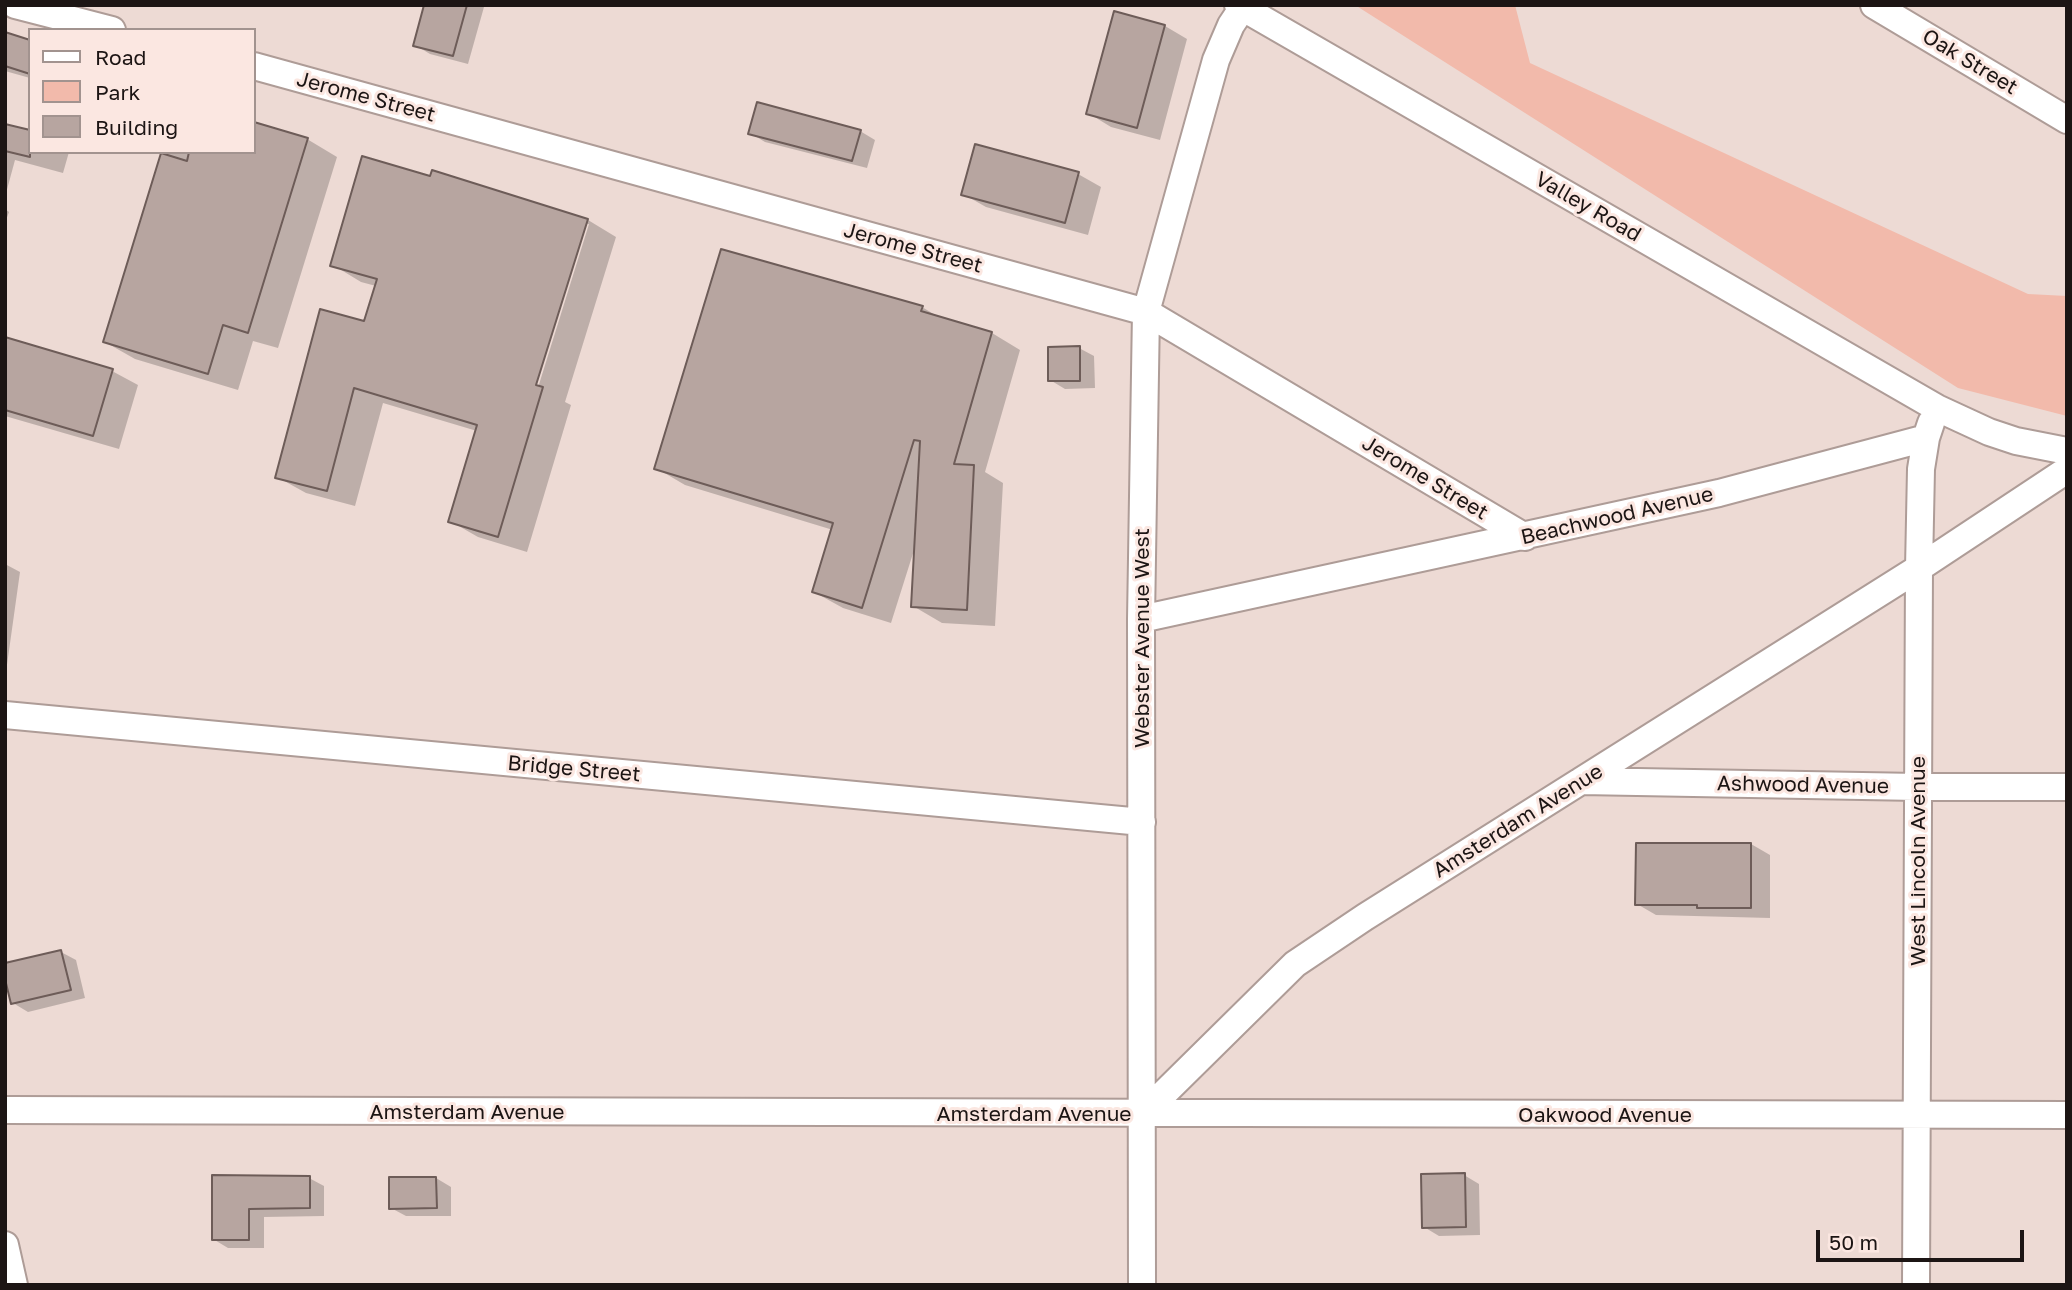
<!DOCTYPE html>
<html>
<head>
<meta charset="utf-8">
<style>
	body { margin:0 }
	#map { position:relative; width:2072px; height:1290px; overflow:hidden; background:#eddad4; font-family:"Golos Text",sans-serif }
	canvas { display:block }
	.frame { position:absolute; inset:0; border:7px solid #1c1514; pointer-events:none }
	.legend { position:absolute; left:28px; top:28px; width:228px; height:126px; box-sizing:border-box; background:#fbe7e1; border:2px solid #a2938f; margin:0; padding:9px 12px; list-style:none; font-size:21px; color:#1c1514 }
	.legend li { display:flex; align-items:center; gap:14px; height:35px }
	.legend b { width:35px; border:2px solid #a2938f }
	.scale { position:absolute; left:1816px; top:1230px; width:208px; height:32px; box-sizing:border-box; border:4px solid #1c1514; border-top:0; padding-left:9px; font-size:21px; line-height:24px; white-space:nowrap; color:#1c1514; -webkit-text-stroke:5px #fbe7e1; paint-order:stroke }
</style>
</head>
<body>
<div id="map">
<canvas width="2072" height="1290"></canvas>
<div class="frame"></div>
<ul class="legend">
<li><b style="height:9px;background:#fff"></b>Road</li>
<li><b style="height:19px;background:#f2baab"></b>Park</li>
<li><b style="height:19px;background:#b7a5a0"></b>Building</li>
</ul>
<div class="scale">50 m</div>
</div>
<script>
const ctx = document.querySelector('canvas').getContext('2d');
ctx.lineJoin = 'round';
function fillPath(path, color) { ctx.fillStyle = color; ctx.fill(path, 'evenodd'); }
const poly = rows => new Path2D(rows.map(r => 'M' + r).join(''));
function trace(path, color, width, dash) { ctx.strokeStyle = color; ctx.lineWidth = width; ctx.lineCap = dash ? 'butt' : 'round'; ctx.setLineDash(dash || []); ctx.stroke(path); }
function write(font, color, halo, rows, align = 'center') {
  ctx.font = font + ' "Golos Text",sans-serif'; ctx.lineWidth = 6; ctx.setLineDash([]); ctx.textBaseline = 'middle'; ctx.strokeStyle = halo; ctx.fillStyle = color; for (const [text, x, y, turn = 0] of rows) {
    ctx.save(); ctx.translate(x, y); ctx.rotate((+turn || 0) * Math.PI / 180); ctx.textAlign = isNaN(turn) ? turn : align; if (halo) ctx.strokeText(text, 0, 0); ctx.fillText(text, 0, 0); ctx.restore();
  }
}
fillPath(poly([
	[1355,5,1515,5,1530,63,2028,294,2067,296,2067,416,1958,388]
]), '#f2baab');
fillPath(poly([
	[425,5,484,7,468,64,430,54,415,45],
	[1165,26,1187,39,1160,140,1111,127,1088,113],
	[5,34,30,42,30,78,5,71],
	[254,124,307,139,337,157,278,348,253,341,238,390,135,359,105,342,162,152,254,152],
	[5,125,30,152,69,152,63,173,15,160,5,197],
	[860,131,875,140,867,168,765,142,750,133],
	[433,172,588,220,616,237,565,402,571,405,527,552,478,537,450,521,477,431,383,403,355,506,306,493,277,477,365,323,376,286,361,282,333,265,431,178],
	[585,224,589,224,536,394,532,393],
	[1078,174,1101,187,1088,235,986,207,963,194],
	[5,209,9,212,5,223],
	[922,307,942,319,992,333,1020,350,985,472,1003,483,995,626,942,623,913,606,915,547,891,623,843,608,814,592,833,530,685,485,656,468],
	[5,339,112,371,138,385,119,449,5,416],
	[1079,348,1094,356,1095,388,1065,389,1050,380],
	[5,564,20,572,6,672,5,672],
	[1751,844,1770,855,1770,918,1656,915,1637,904],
	[61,952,76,960,85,998,28,1012,13,1003],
	[1464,1175,1479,1184,1480,1235,1439,1236,1424,1227],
	[213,1177,309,1178,324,1186,324,1216,264,1217,264,1248,228,1248,213,1239],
	[436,1178,451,1187,451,1216,406,1216,391,1208]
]), '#0003');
const building = poly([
	[424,5,467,5,453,56,413,46,424,5],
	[1114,11,1165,25,1137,128,1086,114,1114,11],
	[5,32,30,40,30,74,5,66,5,32],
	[757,102,861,130,852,161,748,134,757,102],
	[254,122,308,138,248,333,223,325,208,374,103,342,161,153,187,161,189,152,254,152,254,122],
	[5,124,30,130,30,157,5,151,5,124],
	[975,144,1079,172,1065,223,961,195,975,144],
	[362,156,430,176,432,170,588,219,536,385,543,387,498,537,448,522,477,425,354,388,327,491,275,478,320,309,364,321,377,279,330,266,362,156],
	[721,249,923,306,921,311,992,332,954,464,974,465,967,610,911,607,920,441,914,440,862,608,812,592,833,523,654,469,721,249],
	[5,337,113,369,93,436,5,410,5,337],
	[1080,346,1080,381,1048,381,1048,347,1080,346],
	[1636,843,1751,843,1751,908,1697,908,1697,905,1635,905,1636,843],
	[61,950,71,990,11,1004,5,979,5,963,61,950],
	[1465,1173,1466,1227,1422,1228,1421,1174,1465,1173],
	[212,1175,310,1176,310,1208,249,1209,249,1240,212,1240,212,1175],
	[389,1177,436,1177,437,1208,389,1209,389,1177]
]);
fillPath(building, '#b7a5a0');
trace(building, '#6d5c58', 2);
const minor = poly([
	[15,5,112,30],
	[1238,5,1937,408,1989,432,2016,441,2067,451],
	[1874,5,2067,120],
	[254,66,1146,312,1525,537],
	[1141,619,1719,493,1926,438,1931,423],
	[5,715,1142,822],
	[1581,781,1918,787,2067,787],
	[5,1110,2067,1115],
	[1143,1114,1295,964,1365,917,1919,568,2067,470],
	[5,1245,14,1285],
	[1142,1285,1141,619,1146,312,1216,60,1231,25,1243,7],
	[1916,1285,1919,568,1921,469,1926,438]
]);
trace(minor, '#ae9c97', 30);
trace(minor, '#fff', 26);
write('21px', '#1c1514', '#fbe7e1', [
	["Oak Street",1970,62,31],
	["Jerome Street",366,97,15],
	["Valley Road",1588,207,30],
	["Jerome Street",913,248,15],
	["Jerome Street",1425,478,31],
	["Beachwood Avenue",1617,516,-13],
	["Webster Avenue West",1142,638,-90],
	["Bridge Street",574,769,5],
	["Ashwood Avenue",1803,785,1],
	["Amsterdam Avenue",1518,821,-32],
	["West Lincoln Avenue",1918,861,-90],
	["Amsterdam Avenue",467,1112],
	["Amsterdam Avenue",1034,1114],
	["Oakwood Avenue",1605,1115]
]);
</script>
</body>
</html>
